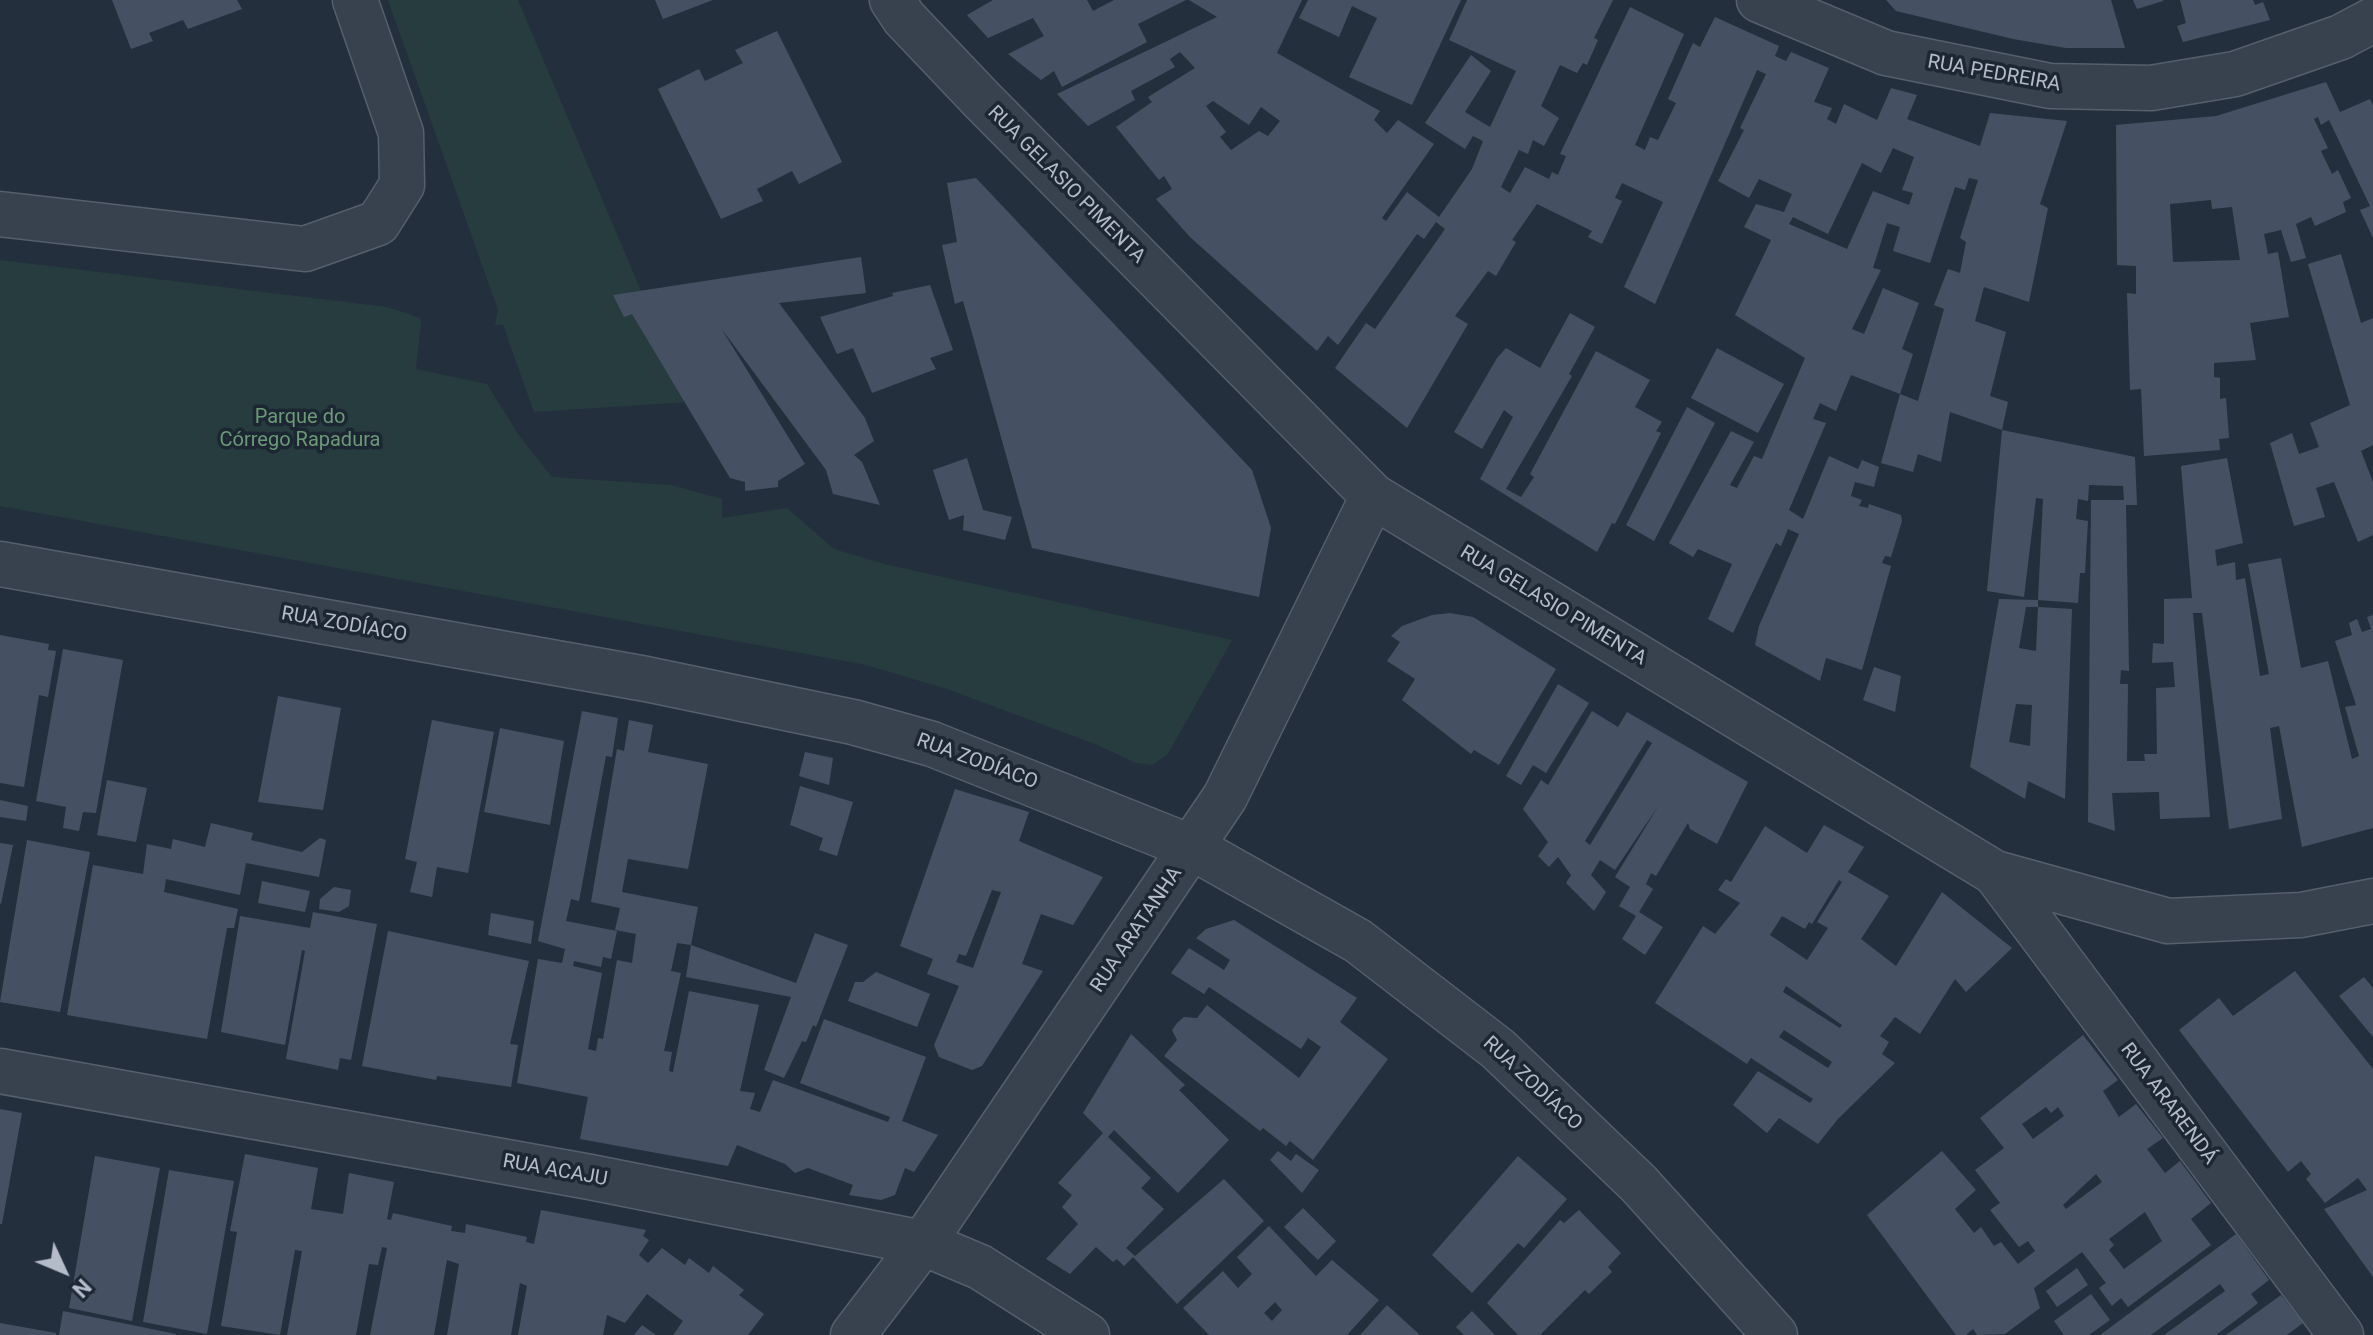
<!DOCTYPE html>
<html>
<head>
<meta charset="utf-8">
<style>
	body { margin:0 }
	#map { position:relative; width:2373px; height:1335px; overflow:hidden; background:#242f3e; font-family:Roboto,sans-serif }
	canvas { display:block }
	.north { position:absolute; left:24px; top:1231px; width:80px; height:80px; -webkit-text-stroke:6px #1d2633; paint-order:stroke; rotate:134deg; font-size:22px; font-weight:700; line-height:32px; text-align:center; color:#b4bcc9 }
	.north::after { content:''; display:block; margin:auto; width:28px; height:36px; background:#b4bcc9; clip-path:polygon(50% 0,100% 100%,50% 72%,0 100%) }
</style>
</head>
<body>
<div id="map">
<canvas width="2373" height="1335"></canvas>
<div class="north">N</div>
</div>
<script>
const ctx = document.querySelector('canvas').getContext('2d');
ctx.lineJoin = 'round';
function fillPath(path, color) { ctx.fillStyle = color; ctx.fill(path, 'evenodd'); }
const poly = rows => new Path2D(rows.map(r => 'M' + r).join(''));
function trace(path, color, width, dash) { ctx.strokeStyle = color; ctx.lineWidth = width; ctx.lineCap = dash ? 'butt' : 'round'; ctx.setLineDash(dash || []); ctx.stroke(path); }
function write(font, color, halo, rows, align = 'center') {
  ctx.font = font + ' Roboto,sans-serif'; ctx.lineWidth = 7; ctx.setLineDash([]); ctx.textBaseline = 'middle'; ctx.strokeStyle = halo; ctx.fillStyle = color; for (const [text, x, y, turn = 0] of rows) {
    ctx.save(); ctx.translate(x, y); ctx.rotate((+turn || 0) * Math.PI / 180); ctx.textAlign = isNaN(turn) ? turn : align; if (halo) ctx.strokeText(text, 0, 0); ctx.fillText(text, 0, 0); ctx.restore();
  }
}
fillPath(poly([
	[388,0,518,0,688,402,534,412,503,325,495,325,498,310],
	[0,260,387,307,409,314,420,318,421,323,416,369,487,384,518,434,552,477,671,485,722,499,722,518,787,508,834,549,888,565,1232,640,1168,754,1152,765,1136,763,1095,744,947,689,866,665,0,506]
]), '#263c3f');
fillPath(poly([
	[112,0,237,0,242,9,188,29,183,20,149,33,153,41,131,49],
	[655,0,713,0,663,19],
	[993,0,1087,0,1093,11,1114,0,1186,0,1138,24,1147,42,1062,87,1054,71,1041,80,1008,54,1044,36,1033,18,988,38,967,15],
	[1189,0,1302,0,1277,53,1380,111,1374,120,1387,133,1398,120,1434,144,1382,218,1386,221,1407,192,1439,217,1472,169,1483,141,1473,136,1465,149,1425,123,1471,55,1491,71,1465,112,1490,127,1516,71,1449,40,1467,0,1613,0,1594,38,1598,40,1587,65,1583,63,1577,73,1560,65,1541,106,1559,118,1544,146,1533,140,1528,154,1519,150,1501,187,1510,193,1525,167,1549,179,1552,172,1558,175,1566,156,1560,154,1630,7,1684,34,1635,145,1645,150,1650,137,1658,140,1676,103,1668,99,1693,43,1700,47,1715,17,1779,46,1775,56,1786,61,1791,52,1829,68,1814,102,1832,108,1827,119,1836,124,1844,104,1877,120,1891,88,1917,95,1907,119,1980,146,1990,113,2067,121,2040,204,2048,208,2029,302,1984,287,1975,321,2006,332,1990,396,2008,402,2002,430,1950,412,1941,462,1918,454,1913,472,1881,463,1900,394,1918,401,1944,309,1934,305,1948,269,1960,273,1966,242,1960,238,1978,180,1969,178,1965,190,1955,187,1930,263,1893,251,1900,227,1887,223,1873,268,1881,270,1852,329,1864,334,1883,288,1919,303,1902,349,1913,354,1900,394,1851,375,1836,411,1820,403,1813,419,1826,423,1789,510,1803,519,1829,456,1858,469,1862,460,1879,467,1874,487,1855,482,1851,496,1862,500,1859,506,1868,508,1869,504,1901,515,1902,521,1891,557,1885,556,1882,563,1891,566,1862,670,1826,658,1820,681,1755,645,1759,626,1799,534,1788,529,1781,546,1776,543,1733,633,1708,619,1732,564,1698,549,1693,557,1669,543,1731,431,1754,442,1730,485,1737,488,1754,456,1762,459,1805,358,1735,315,1771,240,1744,227,1756,204,1784,212,1792,194,1759,179,1749,198,1718,181,1744,130,1740,128,1766,74,1757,70,1655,304,1624,287,1663,202,1622,183,1615,198,1622,201,1602,244,1588,237,1592,231,1537,204,1512,240,1516,242,1496,276,1488,271,1455,316,1468,324,1407,428,1335,368,1366,323,1375,329,1445,229,1436,222,1424,239,1417,234,1338,345,1328,336,1317,351,1190,237,1156,199,1172,189,1164,176,1159,180,1116,127,1152,102,1148,97,1195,68,1180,52,1170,59,1175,67,1131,91,1135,100,1088,126,1057,94,1217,17],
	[1213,101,1249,125,1261,107,1280,121,1268,136,1259,131,1231,150,1220,137,1226,132,1206,106],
	[1893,148,1914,157,1902,190,1913,193,1909,205,1873,191,1847,249,1789,224,1793,217,1828,234,1862,163,1881,173],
	[1308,0,1461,0,1412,105,1349,77,1377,18,1352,6,1339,37,1299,18],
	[1886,0,2111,0,2125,48,2066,48,2013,39,1896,11],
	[2133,0,2163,0,2163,1,2137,9],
	[2180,0,2253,0,2255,5,2263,2,2270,20,2183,42,2177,26,2186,23],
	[777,31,842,162,799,184,792,171,757,189,763,201,721,219,658,89,699,69,705,81,743,63,735,50],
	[2326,82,2340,112,2370,99,2373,105,2373,238,2360,210,2370,206,2329,120,2321,125,2318,117,2314,119,2328,148,2321,151,2332,174,2338,170,2351,198,2343,202,2346,212,2315,226,2311,217,2296,224,2306,258,2291,262,2281,230,2264,234,2268,254,2278,252,2289,317,2250,323,2256,360,2214,363,2214,377,2220,378,2220,399,2226,398,2229,438,2219,439,2220,450,2144,456,2141,389,2130,390,2127,293,2136,294,2136,266,2117,265,2116,125,2216,116],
	[2211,200,2212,209,2232,207,2240,260,2173,262,2170,204],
	[976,178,1252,470,1271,528,1259,597,1032,548,963,301,955,304,942,245,957,242,947,183],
	[2341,254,2361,323,2373,318,2373,445,2361,451,2373,482,2373,535,2358,542,2334,482,2316,488,2325,517,2294,526,2270,443,2292,433,2299,454,2319,447,2310,423,2350,405,2308,264],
	[861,257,866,293,779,303,865,418,874,441,854,455,862,462,880,505,833,494,826,470,721,328,805,464,778,481,778,487,745,491,745,482,730,478,632,314,624,317,613,295],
	[930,285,953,350,930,358,936,369,872,393,853,348,837,354,820,317,893,296,892,293],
	[1570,313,1595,327,1569,374,1572,376,1506,489,1521,497,1534,477,1530,474,1596,351,1650,380,1635,407,1662,422,1656,431,1661,433,1615,524,1612,523,1597,552,1480,479,1513,417,1504,410,1482,449,1454,432,1497,358,1506,348,1540,368],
	[1717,348,1784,384,1758,433,1691,398],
	[1687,407,1715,423,1654,541,1626,525],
	[2002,430,2135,457,2137,505,2126,505,2129,671,2121,670,2120,684,2128,684,2127,761,2145,761,2144,754,2157,754,2156,688,2175,687,2173,662,2152,663,2153,643,2164,644,2164,599,2192,598,2181,466,2227,458,2243,543,2215,550,2217,566,2235,562,2236,580,2245,578,2260,676,2269,674,2248,564,2281,558,2301,668,2328,661,2352,759,2359,756,2345,707,2356,705,2335,641,2352,635,2349,623,2357,619,2362,632,2371,629,2367,617,2373,615,2373,828,2302,847,2279,726,2270,728,2282,819,2229,829,2202,613,2193,613,2210,817,2160,819,2159,792,2112,793,2115,831,2088,822,2091,500,2124,500,2123,486,2089,485,2088,501,2078,499,2076,519,2088,521,2085,573,2080,573,2078,603,2038,600,2043,499,2036,498,2024,597,1987,591],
	[967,458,983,510,1012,517,1005,540,963,530,964,515,949,520,933,470],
	[1999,599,2038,600,2038,607,2026,607,2019,648,2036,651,2038,607,2072,609,2065,799,2028,781,2025,799,1970,767],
	[2016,704,2032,705,2030,746,2009,742],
	[1450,613,1473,617,1556,669,1499,765,1474,750,1471,754,1402,700,1415,679,1387,661,1400,642,1391,636,1402,626,1432,615],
	[0,635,49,644,48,650,56,651,48,697,39,695,24,787,0,783],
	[63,649,123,660,96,813,83,812,79,831,63,828,66,807,36,801],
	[1874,667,1901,676,1895,712,1863,700],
	[1558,684,1589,703,1546,773,1533,765,1521,785,1506,776],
	[278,696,341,708,323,810,258,802],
	[582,711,618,718,612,757,606,756,579,901,571,899,566,921,617,931,611,959,603,957,601,967,574,961,573,966,602,973,588,1049,596,1051,598,1038,603,1039,617,960,632,963,636,934,615,930,620,908,591,902,617,749,624,751,629,720,653,725,648,752,708,764,688,869,628,859,622,892,698,907,691,945,677,943,671,971,681,973,664,1051,672,1052,669,1071,673,1072,689,991,759,1005,740,1091,755,1093,750,1109,760,1112,773,1080,888,1122,890,1117,800,1083,824,1019,926,1057,902,1121,938,1135,914,1172,905,1168,895,1195,881,1200,849,1195,853,1185,808,1168,795,1173,785,1164,737,1145,728,1166,580,1139,588,1097,517,1083,538,959,562,963,565,949,538,941],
	[1592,711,1618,727,1627,712,1748,782,1717,844,1690,829,1688,823,1656,876,1651,873,1646,884,1653,889,1639,912,1663,927,1645,955,1622,939,1636,916,1619,906,1630,887,1615,877,1659,805,1615,870,1600,860,1591,875,1606,892,1594,911,1566,883,1571,875,1558,857,1549,867,1538,856,1548,842,1523,809,1541,780,1548,785],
	[1647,740,1652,743,1590,845,1585,841],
	[432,720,494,732,468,873,437,867,432,897,410,892,417,862,405,859],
	[500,728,564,741,550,825,484,812],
	[805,752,833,758,829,785,799,776],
	[107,780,147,788,136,842,97,835],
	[800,786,853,802,837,856,819,850,823,838,790,825],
	[955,789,1029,812,1019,841,1103,877,1073,925,1041,914,1022,964,1043,971,982,1066,972,1070,939,1057,934,1045,959,986,927,974,933,959,900,946],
	[992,890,1001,892,973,968,956,962,959,954,966,956],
	[0,800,28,806,26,821,0,817],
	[211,823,253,833,251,840,302,852,320,838,326,840,319,877,246,863,240,895,166,879,164,892,238,909,234,928,227,928,207,1039,67,1015,93,865,143,874,147,844,171,849,173,839,205,847],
	[1824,825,1864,847,1848,872,1889,896,1861,939,1896,966,1942,892,2012,948,1966,992,1955,979,1920,1034,1895,1017,1880,1036,1889,1042,1882,1054,1895,1063,1837,1120,1818,1144,1779,1118,1767,1133,1733,1105,1758,1071,1810,1103,1813,1099,1751,1058,1747,1064,1655,1003,1703,926,1715,934,1740,903,1718,890,1726,879,1731,882,1765,826,1807,853],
	[1839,880,1842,882,1817,922,1828,928,1807,960,1770,935,1782,916,1805,929,1809,922,1812,924],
	[1786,986,1842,1025,1840,1028,1783,992],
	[1784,1030,1832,1062,1828,1068,1779,1037],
	[27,840,90,852,60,1012,0,1002],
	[0,843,13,845,1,904,0,903],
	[262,881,310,891,305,912,258,903],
	[334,887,351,890,349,906,339,912,319,909,320,899],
	[313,912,377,924,351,1060,340,1058,338,1070,286,1059,305,951,302,950,285,1045,221,1032,240,916,310,928],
	[491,913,534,921,531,944,488,935],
	[1234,920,1357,998,1340,1022,1388,1059,1313,1160,1290,1141,1286,1146,1263,1128,1260,1131,1164,1056,1177,1040,1172,1030,1177,1023,1184,1017,1197,1018,1207,1005,1299,1078,1321,1047,1308,1038,1301,1049,1209,987,1204,994,1171,973,1189,948,1224,970,1230,960,1196,938,1206,929],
	[388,931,529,961,510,1044,518,1045,511,1087,437,1076,436,1080,362,1066],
	[815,933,848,945,816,1027,813,1025,806,1042,802,1041,784,1078,764,1070,791,997,686,977,691,945,796,983],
	[2295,971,2373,1069,2373,1277,2324,1209,2367,1190,2358,1178,2325,1203,2306,1179,2311,1174,2301,1161,2288,1172,2179,1030,2219,998,2233,1016],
	[876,972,930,994,917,1027,848,1001,855,982,863,982],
	[2364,977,2373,988,2373,1037,2339,996],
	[1131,1034,1185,1085,1179,1090,1229,1140,1178,1193,1114,1130,1108,1137,1151,1178,1141,1188,1164,1209,1126,1248,1135,1256,1224,1179,1264,1221,1177,1304,1133,1257,1124,1266,1117,1259,1113,1262,1096,1247,1070,1274,1046,1259,1078,1224,1062,1207,1072,1195,1058,1183,1103,1133,1083,1113],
	[2083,1035,2118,1080,2103,1091,2119,1117,2136,1104,2163,1138,2147,1149,2165,1173,2180,1161,2211,1203,2191,1219,2211,1245,2128,1307,2121,1298,2112,1306,2099,1288,2106,1283,2082,1252,2034,1288,2040,1308,2005,1334,1977,1335,1973,1329,1966,1335,1956,1335,1867,1215,1942,1151,1976,1190,1955,1209,1974,1233,1981,1227,1994,1246,2001,1242,2018,1264,2035,1251,2028,1241,2019,1247,1990,1210,2000,1203,1975,1170,2004,1148,1980,1118],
	[2046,1107,2051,1113,2058,1107,2064,1116,2033,1139,2022,1124],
	[2096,1174,2102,1182,2066,1209,2063,1205],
	[2145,1212,2162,1241,2124,1269,2109,1250,2114,1245,2109,1239],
	[0,1109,22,1113,2,1224,0,1224],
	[1278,1151,1291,1161,1296,1154,1319,1170,1302,1193,1270,1160],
	[245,1154,318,1168,311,1209,343,1214,349,1173,394,1182,387,1219,391,1220,393,1213,452,1226,451,1231,465,1233,466,1224,527,1237,526,1242,534,1244,541,1210,646,1230,643,1236,649,1240,639,1255,648,1263,662,1248,685,1265,689,1258,709,1273,713,1266,744,1290,739,1295,764,1314,748,1335,673,1335,683,1321,647,1294,625,1323,607,1315,603,1335,518,1335,527,1286,520,1283,511,1335,447,1335,459,1264,447,1260,434,1335,370,1335,387,1248,382,1247,378,1265,369,1264,356,1335,287,1335,302,1251,295,1250,280,1335,221,1326,237,1232,230,1231],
	[95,1156,160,1168,132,1321,69,1308],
	[1518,1156,1567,1199,1524,1248,1518,1243,1472,1293,1432,1255],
	[169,1170,234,1181,207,1334,143,1322],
	[1303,1208,1336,1241,1318,1260,1284,1227],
	[1579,1210,1621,1253,1608,1267,1612,1272,1589,1294,1585,1290,1540,1335,1518,1335,1487,1303,1560,1220,1564,1223],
	[1269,1226,1316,1276,1332,1260,1379,1300,1347,1335,1209,1335,1183,1308,1223,1271,1238,1288,1252,1274,1237,1257],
	[1275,1302,1282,1310,1272,1321,1264,1313],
	[2236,1234,2269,1280,2251,1294,2258,1303,2248,1311,2216,1335,2164,1335,2225,1291,2220,1284,2151,1335,2100,1335],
	[2077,1268,2088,1285,2057,1307,2046,1291],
	[2091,1294,2110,1320,2089,1335,2064,1335,2054,1321],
	[2281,1295,2303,1323,2287,1335,2226,1335],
	[1387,1305,1420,1335,1360,1335],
	[63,1311,176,1334,176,1335,59,1335],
	[1472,1311,1495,1335,1464,1335,1456,1327],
	[0,1323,56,1333,56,1335,0,1335],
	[642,1325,656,1335,634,1335]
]), '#455162');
const minor = poly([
	[892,0,904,18,982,100,1373,496,1995,873,2168,921,2301,915,2373,901],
	[1759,0,1886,53,2050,86,2151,88,2235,74,2341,37,2373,20],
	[0,214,305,249,378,223,402,185,401,133,355,0],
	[0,564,646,679,853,722,932,744,1193,848,1358,941,1498,1049,1639,1184,1775,1335],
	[1995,873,2341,1335],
	[0,1071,590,1177,923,1243,980,1267,1087,1335],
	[853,1335,923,1243,1225,797,1373,496]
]);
trace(minor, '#565f6c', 47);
trace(minor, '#38414e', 44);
write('20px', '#b4bcc9', '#1d2633', [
	["RUA PEDREIRA",1994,74,10],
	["RUA GELASIO PIMENTA",1066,185,45],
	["RUA GELASIO PIMENTA",1553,606,31],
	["RUA ZODÍACO",344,625,10],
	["RUA ZODÍACO",977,762,20],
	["RUA ARATANHA",1137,930,-56],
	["RUA ZODÍACO",1532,1084,43],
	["RUA ARARENDÁ",2168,1104,53],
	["RUA ACAJU",555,1171,10]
]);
write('20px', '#6b9a76', '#1d2633', [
	["Parque do",300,418],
	["Córrego Rapadura",300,441]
]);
</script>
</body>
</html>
